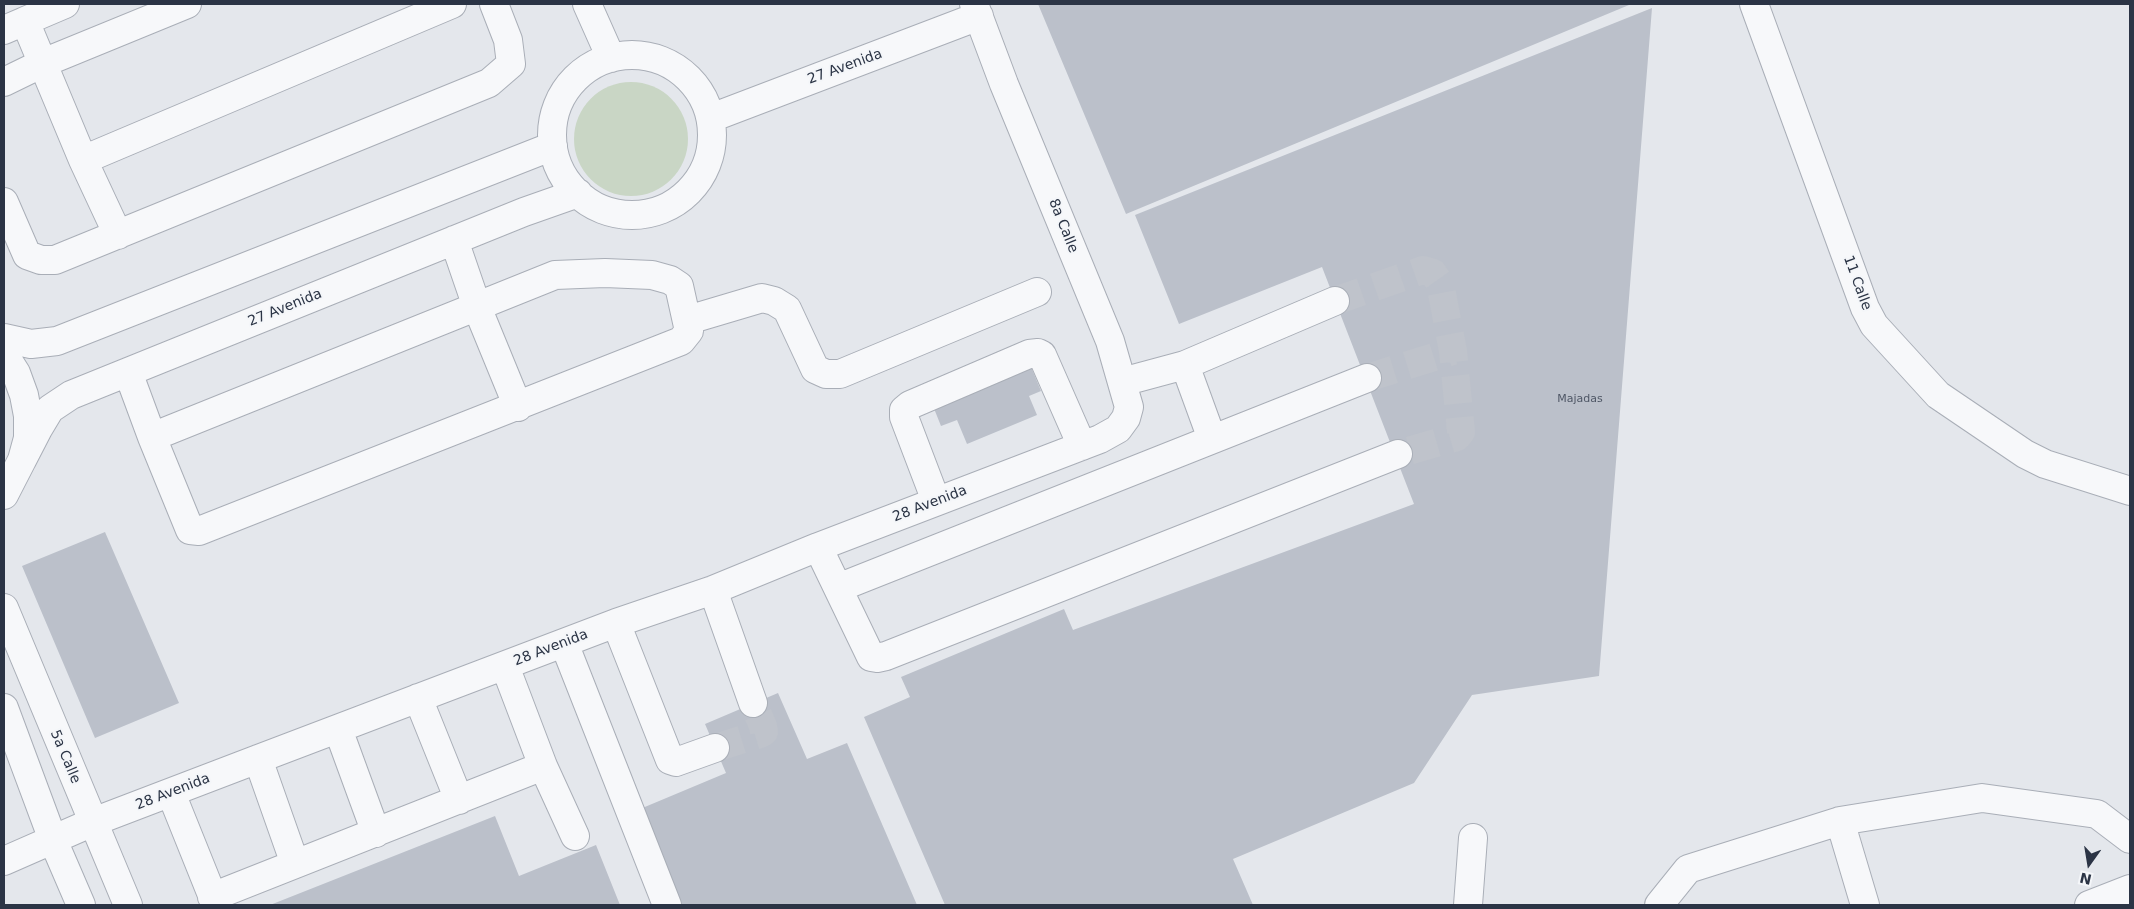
<!DOCTYPE html>
<html>
<head>
<meta charset="utf-8">
<style>
	body { margin:0 }
	#map { position:relative; width:2134px; height:909px; overflow:hidden; background:#e4e7ec; font-family:"DejaVu Sans",sans-serif }
	canvas { display:block }
	.frame { position:absolute; inset:0; border:5px solid #2b3445; pointer-events:none }
	.north { position:absolute; left:2064px; top:839px; width:50px; height:50px; -webkit-text-stroke:4px #f4f6f9; paint-order:stroke; rotate:193deg; font-size:14px; font-weight:700; line-height:20px; text-align:center; color:#2b3445 }
	.north::after { content:''; display:block; margin:auto; width:18px; height:22px; background:#2b3445; clip-path:polygon(50% 0,100% 100%,50% 72%,0 100%) }
</style>
</head>
<body>
<div id="map">
<canvas width="2134" height="909"></canvas>
<div class="frame"></div>
<div class="north">N</div>
</div>
<script>
const ctx = document.querySelector('canvas').getContext('2d');
ctx.lineJoin = 'round';
function fillPath(path, color) { ctx.fillStyle = color; ctx.fill(path, 'evenodd'); }
const poly = rows => new Path2D(rows.map(r => 'M' + r).join(''));
function trace(path, color, width, dash) { ctx.strokeStyle = color; ctx.lineWidth = width; ctx.lineCap = dash ? 'butt' : 'round'; ctx.setLineDash(dash || []); ctx.stroke(path); }
function write(font, color, halo, rows, align = 'center') {
  ctx.font = font + ' "DejaVu Sans",sans-serif'; ctx.lineWidth = 4; ctx.setLineDash([]); ctx.textBaseline = 'middle'; ctx.strokeStyle = halo; ctx.fillStyle = color; for (const [text, x, y, turn = 0] of rows) {
    ctx.save(); ctx.translate(x, y); ctx.rotate((+turn || 0) * Math.PI / 180); ctx.textAlign = isNaN(turn) ? turn : align; if (halo) ctx.strokeText(text, 0, 0); ctx.fillText(text, 0, 0); ctx.restore();
  }
}
fillPath(poly([
	'574 139a57 57 0 1 1 114 0a57 57 0 1 1-114 0Z'
]), '#c9d6c5');
fillPath(poly([
	[1038,4,1629,4,1629,5,1126,214],
	[1652,8,1599,676,1472,695,1414,783,1233,859,1253,905,945,905,864,717,910,697,901,677,1064,609,1073,630,1414,504,1322,267,1179,324,1135,215],
	[1029,362,1041,391,1029,396,1037,415,967,444,957,420,941,426,931,401],
	[105,532,179,703,95,738,22,566],
	[778,693,807,759,847,743,917,905,682,905,640,809,726,773,705,724],
	[495,816,519,876,596,845,620,905,270,905]
]), '#bbc0ca');
trace(poly([
	[1335,301,1423,270,1433,273,1440,283,1453,351,1461,432,1457,437,1398,454],
	[1367,378,1453,351],
	[715,748,760,734,764,732,763,726,753,703]
]), '#bfc3cb', 28, [28, 14]);
const minor = poly([
	[587,4,611,58],
	[1754,4,1865,308,1874,325,1938,395,2025,454,2045,464,2130,491],
	[25,21,65,4],
	[4,30,25,21,83,160,118,235],
	'552 135a80 80 0 1 1 160 0a80 80 0 1 1-160 0Z',
	[4,82,43,63,187,4],
	[711,118,979,16],
	[83,160,452,4],
	[4,202,27,255,41,260,55,260,489,83,511,64,508,40,494,4],
	[454,240,477,307,518,407],
	[605,273,652,275,670,280,679,286,689,331,681,341,199,531,190,530,152,437,555,275,605,273],
	[688,320,762,298,774,301,787,309,815,369,826,374,840,374,1037,292],
	[4,338,31,344,57,341,553,146],
	[4,354,16,373,24,395,28,416,28,438,22,460,4,495],
	[1185,365,1212,439],
	[128,372,152,437],
	[1122,382,1185,365,1335,301],
	[22,460,38,429,50,409,71,395,524,212,578,193],
	[936,501,904,417,904,410,910,405,1029,354,1038,353,1042,355,1082,446],
	[818,547,871,657,877,658,886,656,1398,454],
	[838,588,1367,378],
	[713,590,753,703],
	[4,608,128,905],
	[616,623,670,760,676,762,715,748],
	[564,643,667,905],
	[505,666,543,766,575,836],
	[418,698,459,800],
	[4,708,53,840,81,905],
	[338,729,376,833],
	[258,759,295,864],
	[171,793,216,905],
	[1840,821,1865,905],
	[4,861,93,822,258,759,616,623,713,590,818,547,1100,439,1118,429,1126,418,1129,407,1110,341,1004,84,974,4],
	[212,897,543,766],
	[1468,905,1473,838],
	[1659,905,1688,869,1840,821,1982,798,2097,814,2130,839],
	[2089,905,2130,889]
]);
trace(minor, '#a9aeb7', 30);
trace(minor, '#f7f8fa', 28);
write('11px', '#4f5766', null, [
	["Majadas",1580,399]
]);
write('14px', '#2b3445', '#f4f6f9', [
	["27 Avenida",845,67,-20],
	["8a Calle",1063,226,68],
	["11 Calle",1857,283,70],
	["27 Avenida",285,308,-22],
	["28 Avenida",930,504,-21],
	["28 Avenida",551,648,-21],
	["5a Calle",65,757,67],
	["28 Avenida",173,792,-21]
]);
</script>
</body>
</html>
